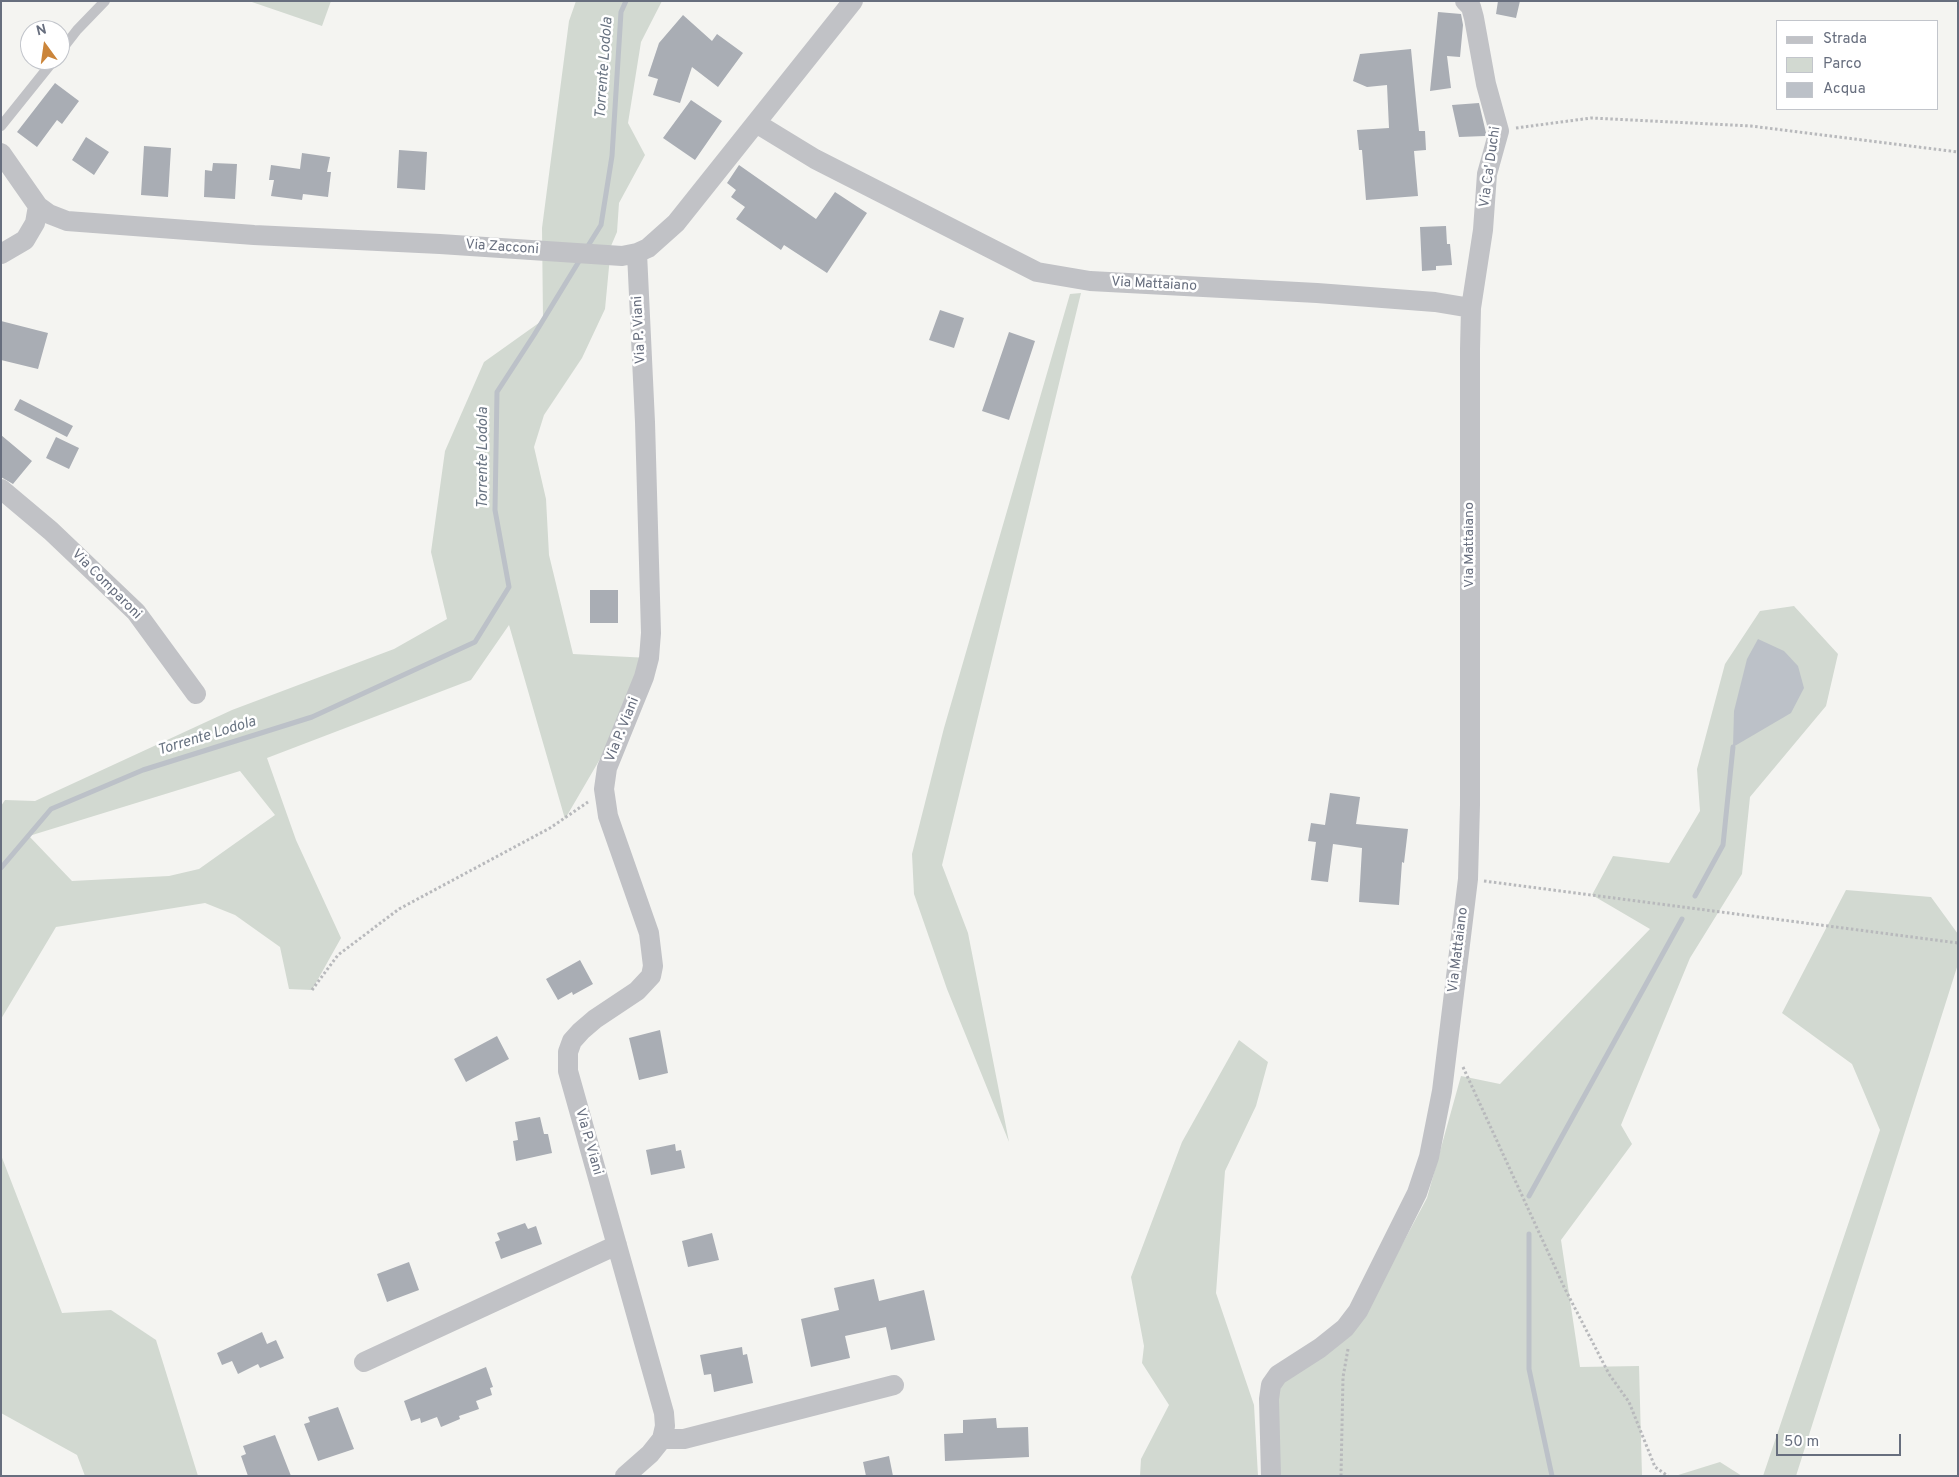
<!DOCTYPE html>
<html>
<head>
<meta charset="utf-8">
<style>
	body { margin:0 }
	#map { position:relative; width:1959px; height:1477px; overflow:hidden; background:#f4f4f1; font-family:Overpass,sans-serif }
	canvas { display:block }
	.frame { position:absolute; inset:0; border:2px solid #676e7e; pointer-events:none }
	.legend { position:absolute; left:1776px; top:20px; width:162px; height:90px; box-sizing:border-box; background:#fff; border:1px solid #c2c5cb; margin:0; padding:6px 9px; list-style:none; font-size:15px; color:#676e7e }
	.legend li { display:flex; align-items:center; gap:10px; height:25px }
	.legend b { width:25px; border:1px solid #c2c5cb }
	.north { position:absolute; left:20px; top:20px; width:50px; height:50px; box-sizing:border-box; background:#fff; border:1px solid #c2c5cb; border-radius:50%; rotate:346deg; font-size:14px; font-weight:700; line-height:20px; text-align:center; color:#676e7e }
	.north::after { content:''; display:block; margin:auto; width:18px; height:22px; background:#cb853a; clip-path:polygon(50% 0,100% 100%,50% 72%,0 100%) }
	.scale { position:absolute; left:1776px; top:1434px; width:125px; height:22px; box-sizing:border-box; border:2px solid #676e7e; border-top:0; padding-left:6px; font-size:15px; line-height:18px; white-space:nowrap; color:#676e7e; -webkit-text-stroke:4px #fff; paint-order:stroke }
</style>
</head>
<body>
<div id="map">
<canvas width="1959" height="1477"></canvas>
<div class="frame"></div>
<ul class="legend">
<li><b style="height:6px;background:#c1c2c6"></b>Strada</li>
<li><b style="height:14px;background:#d2d9d1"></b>Parco</li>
<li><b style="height:14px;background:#bcc1c8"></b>Acqua</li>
</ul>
<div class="north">N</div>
<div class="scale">50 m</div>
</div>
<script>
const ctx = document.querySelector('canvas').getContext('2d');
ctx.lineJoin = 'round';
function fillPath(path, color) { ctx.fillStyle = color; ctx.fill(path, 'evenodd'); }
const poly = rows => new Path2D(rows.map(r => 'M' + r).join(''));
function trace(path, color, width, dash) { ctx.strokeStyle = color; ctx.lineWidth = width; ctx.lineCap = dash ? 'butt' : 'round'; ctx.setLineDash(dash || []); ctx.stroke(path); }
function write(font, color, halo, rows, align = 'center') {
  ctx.font = font + ' Overpass,sans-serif'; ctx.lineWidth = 5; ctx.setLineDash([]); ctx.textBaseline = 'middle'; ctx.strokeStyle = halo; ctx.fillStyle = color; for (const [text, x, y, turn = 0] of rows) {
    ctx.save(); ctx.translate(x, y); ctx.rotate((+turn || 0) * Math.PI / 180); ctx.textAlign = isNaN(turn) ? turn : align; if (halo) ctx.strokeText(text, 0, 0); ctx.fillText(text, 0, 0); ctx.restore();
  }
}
fillPath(poly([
	[249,1,331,1,322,26],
	[576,1,662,1,641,42,628,123,645,155,619,203,617,232,611,246,605,309,582,358,544,415,534,447,546,499,549,555,573,654,649,658,635,699,565,819,509,625,471,680,267,758,296,840,341,938,312,990,289,989,280,947,235,915,205,903,56,927,1,1019,1,806,5,800,35,801,232,710,394,649,447,619,431,552,445,451,484,362,543,320,542,228,569,21],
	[240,771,275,815,199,869,169,876,72,881,29,836],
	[1081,293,942,865,968,933,1009,1142,947,989,914,894,912,854,944,728,1070,294],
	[1794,606,1838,654,1826,706,1750,797,1742,874,1690,958,1621,1125,1632,1144,1561,1240,1580,1367,1639,1366,1642,1476,1278,1476,1273,1391,1359,1325,1427,1198,1461,1076,1500,1084,1650,929,1592,895,1613,856,1669,863,1700,811,1697,769,1725,664,1760,611],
	[1846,890,1931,897,1958,934,1958,964,1796,1476,1763,1476,1880,1130,1852,1064,1782,1013],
	[1239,1040,1268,1062,1256,1106,1225,1171,1216,1293,1254,1405,1258,1476,1140,1476,1141,1459,1169,1405,1142,1363,1144,1346,1131,1277,1182,1142],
	[1,1155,62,1313,111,1310,156,1340,198,1476,85,1476,77,1455,1,1413],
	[1720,1462,1742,1476,1675,1476]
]), '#d2d9d1');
fillPath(poly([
	[1758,639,1784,651,1798,666,1804,688,1791,713,1733,747,1734,711,1747,659]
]), '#bcc1c8');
trace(poly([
	[586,249,601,225,612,156,621,12,626,1],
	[1,868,51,809,143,770,312,717,475,642,509,587,495,510,497,392,534,335,581,258],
	[1695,896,1723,845,1733,747],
	[1529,1196,1682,919],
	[1529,1234,1529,1369,1552,1476]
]), '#bcc1c8', 5);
fillPath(poly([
	[1498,1,1520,1,1516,18,1496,14],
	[1438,12,1461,14,1463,25,1460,57,1447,56,1451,88,1430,91],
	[683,15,712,41,717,34,743,53,718,87,692,67,680,103,653,95,658,79,648,76,659,43],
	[1411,49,1419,131,1425,131,1426,150,1414,151,1418,196,1366,200,1362,150,1359,150,1357,130,1389,128,1387,85,1367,87,1353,81,1360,54],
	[55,83,79,101,62,124,57,120,37,147,17,132],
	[691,100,722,121,695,160,663,138],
	[1479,103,1486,133,1485,136,1459,137,1452,105],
	[86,137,109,152,94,175,72,160],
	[144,146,171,148,168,197,141,195],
	[399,150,427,152,425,190,397,188],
	[302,153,330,157,327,172,331,172,328,197,303,194,302,200,271,196,274,180,269,180,271,165,300,169],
	[213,163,237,164,235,199,204,197,205,170,212,171],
	[739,165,816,219,835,192,867,213,827,273,784,245,781,250,736,219,745,207,731,197,736,190,727,183],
	[1446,226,1447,244,1450,244,1452,265,1436,266,1436,270,1422,271,1420,227],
	[940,310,964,318,954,348,929,340],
	[1,321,48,333,38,369,1,360],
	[1009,332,1035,341,1009,420,982,411],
	[20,399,73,426,67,437,14,410],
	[1,435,32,461,13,484,1,477],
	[56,437,79,448,69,469,46,458],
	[590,590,618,590,618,623,590,623],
	[1330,793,1360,797,1356,824,1408,829,1404,863,1402,862,1399,905,1359,902,1362,848,1333,844,1328,882,1311,880,1316,842,1308,841,1311,823,1325,825],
	[580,960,593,984,573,995,572,992,558,1000,546,979],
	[660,1030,668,1073,639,1080,629,1038],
	[497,1036,509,1059,466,1082,454,1059],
	[540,1117,544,1134,548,1134,552,1153,516,1161,513,1141,518,1140,515,1122],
	[675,1144,676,1151,681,1150,685,1168,651,1175,646,1150],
	[525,1223,528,1229,536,1226,542,1244,501,1259,495,1242,500,1240,497,1233],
	[712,1233,719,1260,688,1267,682,1241],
	[409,1262,419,1290,387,1302,377,1274],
	[874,1279,879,1301,924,1290,935,1340,891,1350,886,1327,845,1336,850,1358,811,1367,801,1319,839,1310,834,1288],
	[262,1332,267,1344,276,1340,284,1358,260,1368,258,1364,238,1374,232,1361,222,1365,217,1353],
	[742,1347,743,1355,747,1354,753,1383,714,1392,711,1374,704,1375,700,1355],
	[486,1367,493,1387,490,1388,492,1395,476,1401,479,1409,459,1416,460,1419,441,1427,437,1417,421,1423,420,1418,411,1421,404,1401],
	[338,1407,354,1449,318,1461,304,1424,310,1422,308,1417],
	[996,1418,997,1428,1028,1427,1029,1457,945,1461,944,1434,963,1433,963,1420],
	[275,1435,291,1476,248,1476,241,1456,246,1454,243,1446],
	[889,1456,893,1476,866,1476,863,1462]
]), '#a9adb4');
trace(poly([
	[1516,128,1591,118,1751,126,1958,152],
	[1484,881,1958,943],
	[312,990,338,955,399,909,550,828,588,802],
	[1463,1067,1565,1289,1609,1374,1629,1402,1655,1467,1668,1476],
	[1341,1476,1343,1377,1348,1349]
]), '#b8b9bc', 3, [2.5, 2.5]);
trace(poly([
	[60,52,77,30,105,1],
	[1,126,54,60]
]), '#c1c2c6', 10);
trace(poly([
	[756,123,815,159,1037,272,1090,281,1317,293,1435,302,1471,308],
	[1,153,38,206,49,214,67,221,254,235,440,244,622,256,637,253,648,248,676,223,853,1],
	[1,254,25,240,35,223,38,206],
	[1,489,51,531,136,612,196,694],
	[364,1362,617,1245],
	[662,1439,684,1439,894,1385],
	[625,1476,650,1454,662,1439,665,1426,664,1413,568,1071,568,1052,572,1041,581,1031,595,1019,637,991,651,976,653,966,649,933,608,816,604,789,607,768,644,677,649,658,651,633,645,422,637,253],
	[1271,1476,1269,1399,1271,1385,1278,1375,1320,1348,1345,1328,1358,1311,1417,1193,1429,1157,1442,1091,1468,879,1470,805,1470,349,1471,308,1483,230,1487,174,1499,131,1486,84,1474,18,1471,7,1465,1]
]), '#c1c2c6', 20);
write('14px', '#676e7e', '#fff', [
	["Via Ca' Duchi",1491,167,-82],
	["Via Zacconi",502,248,4],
	["Via Mattaiano",1154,285,3],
	["Via P. Viani",640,330,-93],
	["Via Mattaiano",1470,545,-90],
	["Via Comparoni",106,585,45],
	["Via P. Viani",623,730,-68],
	["Via Mattaiano",1459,950,-83],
	["Via P. Viani",588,1142,74]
]);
write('italic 15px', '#697482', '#fff', [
	["Torrente Lodola",605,68,-86],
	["Torrente Lodola",484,458,-90],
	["Torrente Lodola",207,737,-17]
]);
</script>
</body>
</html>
